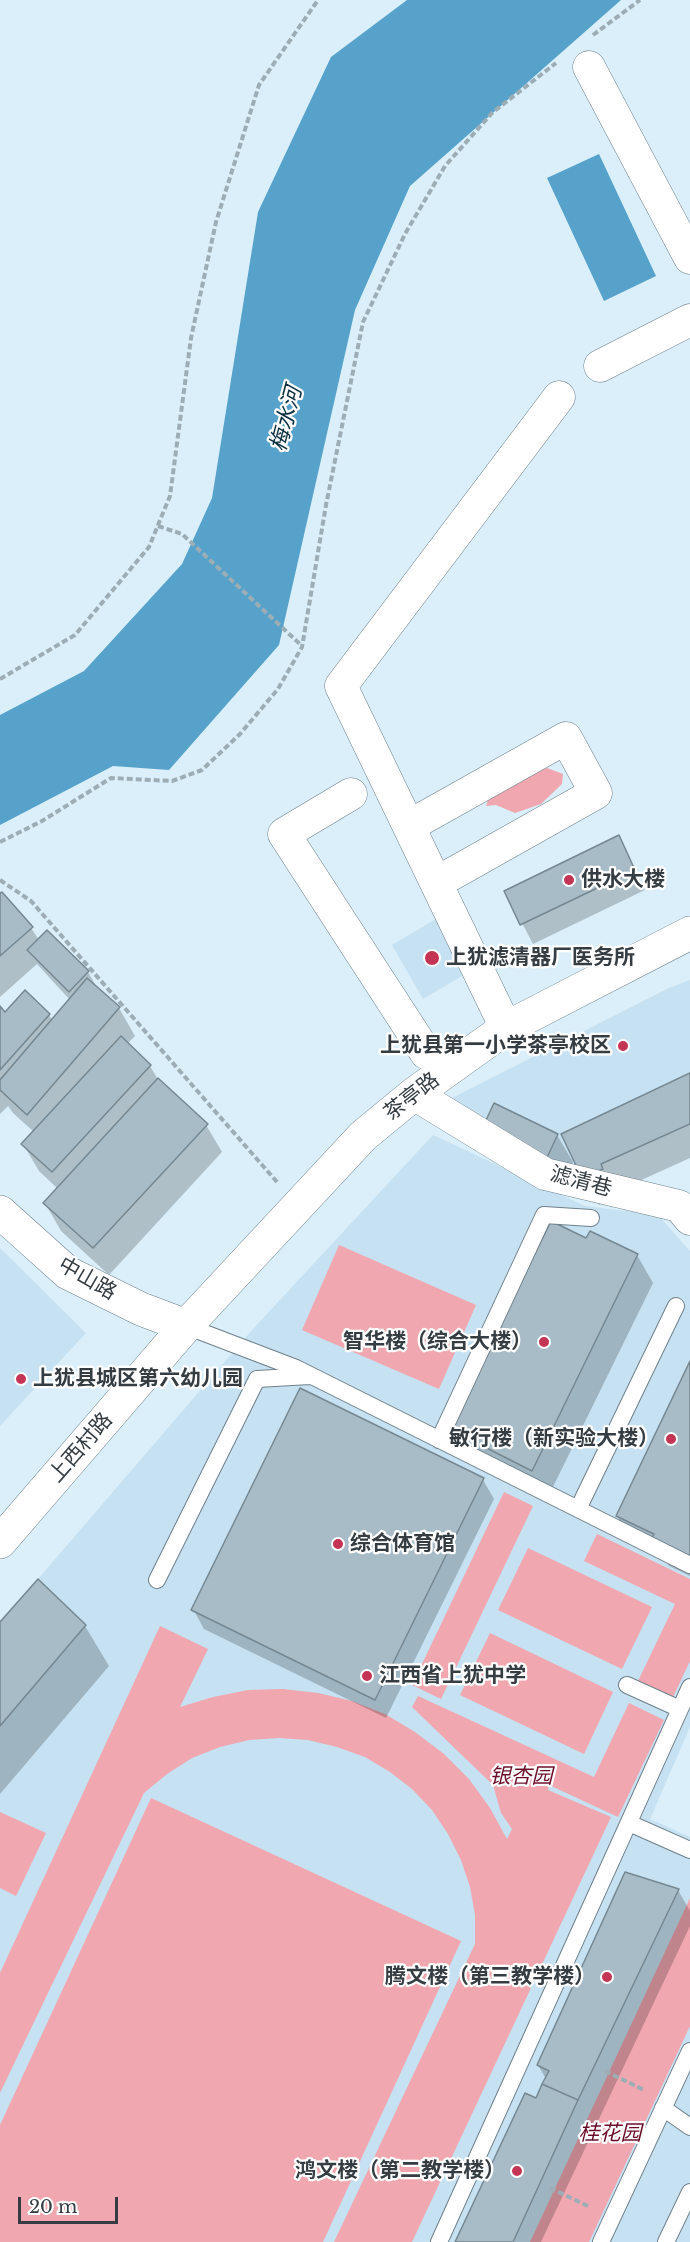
<!DOCTYPE html>
<html>
<head>
<meta charset="utf-8">
<style>
	body { margin:0 }
	#map { position:relative; width:690px; height:2242px; overflow:hidden; background:#daeffa; font-family:"Libre Baskerville",serif }
	canvas { display:block }
	.scale { position:absolute; left:18px; top:2197px; width:100px; height:27px; box-sizing:border-box; border:3px solid #353d42; border-top:0; padding-left:8px; font-size:18px; line-height:21px; white-space:nowrap; color:#353d42; -webkit-text-stroke:4px #fff; paint-order:stroke }
</style>
</head>
<body>
<div id="map">
<canvas width="690" height="2242"></canvas>
<div class="scale">20 m</div>
</div>
<script>
const ctx = document.querySelector('canvas').getContext('2d');
ctx.lineJoin = 'round';
function fillPath(path, color) { ctx.fillStyle = color; ctx.fill(path, 'evenodd'); }
const poly = rows => new Path2D(rows.map(r => 'M' + r).join(''));
function trace(path, color, width, dash) { ctx.strokeStyle = color; ctx.lineWidth = width; ctx.lineCap = dash ? 'butt' : 'round'; ctx.setLineDash(dash || []); ctx.stroke(path); }
function write(font, color, halo, rows, align = 'center') {
  ctx.font = font + ' "Libre Baskerville","Noto Sans SC",serif'; ctx.lineWidth = 4.5; ctx.setLineDash([]); ctx.textBaseline = 'middle'; ctx.strokeStyle = halo; ctx.fillStyle = color; for (const [text, x, y, turn = 0] of rows) {
    ctx.save(); ctx.translate(x, y); ctx.rotate((+turn || 0) * Math.PI / 180); ctx.textAlign = isNaN(turn) ? turn : align; if (halo) ctx.strokeText(text, 0, 0); ctx.fillText(text, 0, 0); ctx.restore();
  }
}
fillPath(poly([
	[441,916,472,970,423,999,392,945],
	[690,980,690,1124,601,1164,603,1169,582,1178,442,1103,669,988],
	[433,1135,585,1206,658,1215,690,1251,690,1727,650,1819,690,1837,690,2242,0,2242,0,1726,86,1625,38,1579,253,1329],
	[0,1248,86,1333,0,1426]
]), '#c6e1f1');
fillPath(poly([
	[547,768,563,774,562,784,541,804,515,813,496,805,486,806,489,797,513,778],
	[339,1245,476,1305,439,1389,302,1330],
	[504,1492,533,1506,441,1699,412,1685],
	[597,1534,690,1579,690,1661,673,1697,638,1681,675,1604,584,1561],
	[528,1548,652,1607,622,1669,498,1610],
	[160,1626,208,1649,180,1707,213,1697,248,1690,283,1689,318,1693,352,1701,385,1714,415,1732,444,1754,469,1779,490,1808,507,1839,512,1829,501,1813,493,1785,412,1707,418,1696,594,1777,629,1703,664,1720,618,1817,549,1785,548,1790,611,1817,412,2242,334,2242,475,1944,475,1915,470,1887,461,1860,448,1834,432,1810,412,1789,390,1772,365,1757,337,1747,308,1740,279,1738,249,1740,220,1747,192,1758,167,1774,144,1793,0,2093,0,1973],
	[490,1633,613,1692,584,1754,460,1695],
	[151,1798,461,1941,323,2242,0,2242,0,2125],
	[0,1812,46,1833,16,1896,0,1888],
	[690,1898,690,2026,589,2242,530,2242]
]), '#f1a7af');
fillPath(poly([
	[407,0,621,0,410,186,355,310,279,645,169,770,113,766,0,825,0,715,84,671,182,564,212,498,258,212,331,57],
	[599,154,656,276,604,301,547,178]
]), '#56a2ca');
fillPath(poly([
	[618,837,645,890,533,944,506,892],
	[0,895,31,928,39,940,88,972,99,991,119,1008,135,1036,127,1044,150,1066,159,1081,206,1125,222,1152,109,1275,61,1231,45,1203,58,1189,39,1171,23,1144,34,1132,13,1113,8,1106,0,1114,0,1008,5,1014,49,1015,53,1021,70,1000,37,964,0,997],
	[690,1074,690,1158,615,1192,617,1197,599,1205,584,1177],
	[557,1135,573,1162,560,1191,497,1161],
	[587,1240,637,1255,653,1283,548,1497,467,1457,451,1429],
	[690,1364,690,1576,669,1566,665,1559,633,1544,617,1516],
	[483,1480,494,1499,386,1718,204,1629,193,1609],
	[0,1624,85,1626,109,1666,0,1794],
	[678,1890,690,1911,690,1926,541,2242,456,2242,537,2100,546,2079,538,2065]
]), '#0003');
const building = poly([
	[619,835,635,870,520,925,504,891,619,835],
	[2,892,33,927,0,956,0,893,2,892],
	[47,930,89,971,69,992,27,950,47,930],
	[87,978,120,1007,27,1115,0,1090,0,1080,87,978],
	[25,990,50,1014,0,1070,0,1006,5,1012,25,990],
	[121,1036,151,1065,52,1172,21,1144,121,1036],
	[690,1073,690,1124,601,1164,603,1169,582,1178,561,1134,690,1073],
	[158,1078,208,1124,93,1248,43,1203,158,1078],
	[494,1103,558,1134,544,1164,480,1133,494,1103],
	[551,1221,586,1238,590,1231,638,1254,532,1471,449,1429,551,1221],
	[690,1361,690,1557,652,1538,654,1534,616,1516,690,1361],
	[300,1388,484,1478,375,1700,191,1610,300,1388],
	[38,1579,86,1625,0,1726,0,1622,38,1579],
	[625,1872,679,1889,578,2100,542,2084,549,2071,537,2065,625,1872],
	[542,2084,578,2100,513,2242,455,2242,525,2093,536,2098,542,2084]
]);
fillPath(building, '#a8bcc7');
trace(building, '#758892', 1.5);
const lane = poly([
	[186,1326,296,1368,690,1565],
	[439,1440,544,1215,591,1218],
	[578,1509,676,1306],
	[157,1580,257,1379,310,1376],
	[627,1685,680,1709],
	[629,1823,690,1850],
	[663,2108,690,2127],
	[439,2242,690,1687],
	[601,2242,690,2051],
	[666,2242,690,2192]
]);
const street = poly([
	[589,67,690,258],
	[600,366,690,320],
	[351,794,284,834,426,1053],
	[409,826,566,738,596,793,436,883],
	[506,1028,341,686,559,397],
	[414,1094,545,1174,679,1206,690,1219]
]);
const secondary = poly([
	[0,1212,68,1273,141,1309,186,1326],
	[0,1542,186,1326,363,1136,414,1094,506,1028,690,933]
]);
trace(lane, '#6e808a', 18);
trace(street, '#6e808a', 33);
trace(secondary, '#6e808a', 34);
trace(poly([
	[593,35,640,0],
	[158,526,182,534,302,646],
	[0,679,75,635,149,547,170,496,191,338,216,222,259,85,318,0],
	[0,842,42,821,111,778,172,781,202,770,240,734,278,689,302,647,326,505,363,322,405,234,445,166,492,113,556,63],
	[0,880,31,901,277,1182],
	[605,2071,644,2090],
	[550,2188,590,2207]
]), '#9dadb6', 4, [6, 3]);
trace(lane, '#fff', 16);
trace(street, '#fff', 32);
trace(secondary, '#fff', 33);
for (const [x, y, r, color] of [
	[569,880,6,"#c43455"],
	[432,958,8,"#c43455"],
	[623,1046,6,"#c43455"],
	[544,1342,6,"#c43455"],
	[21,1379,6,"#c43455"],
	[671,1439,6,"#c43455"],
	[338,1544,6,"#c43455"],
	[367,1676,6,"#c43455"],
	[607,1977,6,"#c43455"],
	[517,2171,6,"#c43455"]
]) { const dot = new Path2D(); dot.arc(x, y, r, 0, 2 * Math.PI); ctx.fillStyle = color; ctx.fill(dot); trace(dot, '#fff', 2); }
write('bold 21px', '#353d42', '#fff', [
	["供水大楼",581,880],
	["上犹滤清器厂医务所",446,958],
	["上犹县第一小学茶亭校区",611,1046,"right"],
	["智华楼（综合大楼）",532,1342,"right"],
	["上犹县城区第六幼儿园",33,1379],
	["敏行楼（新实验大楼）",659,1439,"right"],
	["综合体育馆",350,1544],
	["江西省上犹中学",379,1676],
	["腾文楼（第三教学楼）",595,1977,"right"],
	["鸿文楼（第二教学楼）",505,2171,"right"]
], 'left');
write('21px', '#353d42', '#fff', [
	["茶亭路",412,1097,-38],
	["滤清巷",581,1182,15],
	["中山路",87,1279,30],
	["上西村路",81,1448,-49]
]);
write('italic 21px', '#6a0c27', '#fff', [
	["银杏园",521,1777],
	["桂花园",610,2134]
]);
write('italic 22px', '#0a2e3f', '#fff', [
	["梅水河",287,419,-75]
]);
</script>
</body>
</html>
